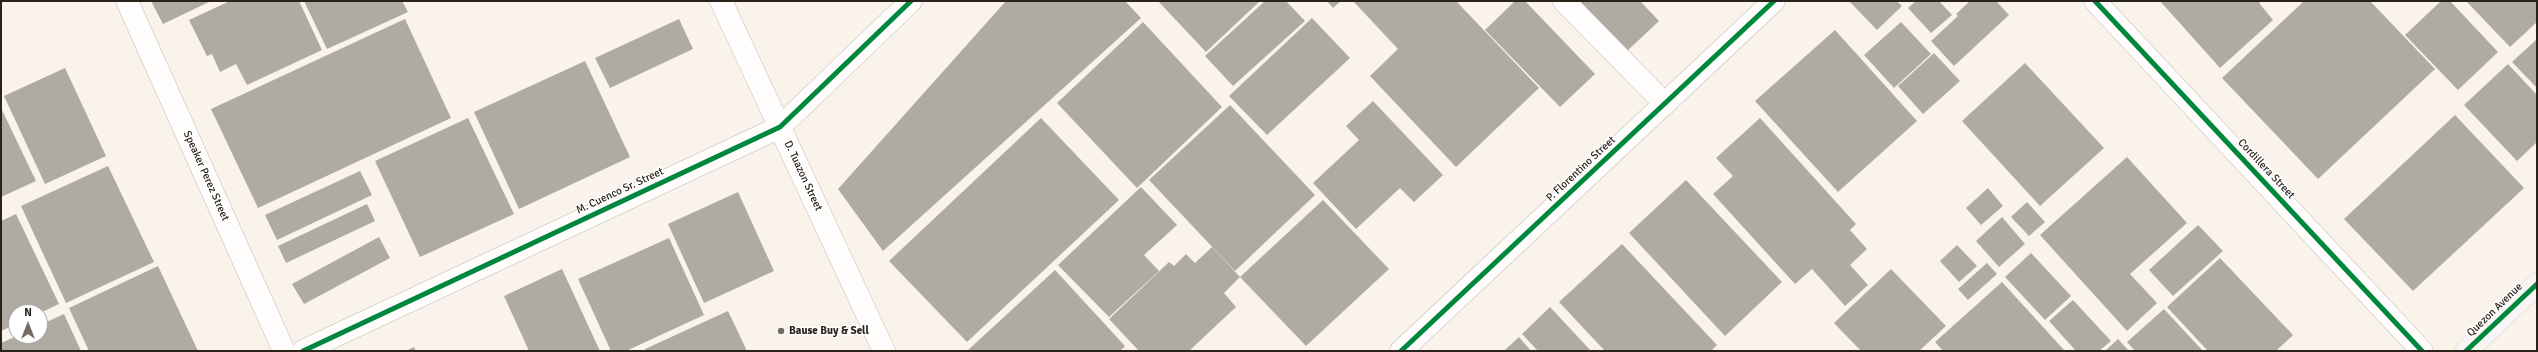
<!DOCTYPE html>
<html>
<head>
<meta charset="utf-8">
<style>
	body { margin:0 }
	#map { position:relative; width:2538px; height:352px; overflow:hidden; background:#f9f3ec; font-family:Signika,sans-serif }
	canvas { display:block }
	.frame { position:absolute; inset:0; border:2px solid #29231a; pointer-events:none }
	.north { position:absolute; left:8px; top:304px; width:40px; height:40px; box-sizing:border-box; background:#fff; border:1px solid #a9a7a3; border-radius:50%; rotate:0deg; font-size:11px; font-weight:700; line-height:16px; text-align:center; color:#29231a }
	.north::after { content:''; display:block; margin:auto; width:14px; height:18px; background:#726c64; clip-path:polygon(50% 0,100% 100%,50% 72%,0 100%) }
</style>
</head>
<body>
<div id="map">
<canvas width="2538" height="352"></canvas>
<div class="frame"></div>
<div class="north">N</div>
</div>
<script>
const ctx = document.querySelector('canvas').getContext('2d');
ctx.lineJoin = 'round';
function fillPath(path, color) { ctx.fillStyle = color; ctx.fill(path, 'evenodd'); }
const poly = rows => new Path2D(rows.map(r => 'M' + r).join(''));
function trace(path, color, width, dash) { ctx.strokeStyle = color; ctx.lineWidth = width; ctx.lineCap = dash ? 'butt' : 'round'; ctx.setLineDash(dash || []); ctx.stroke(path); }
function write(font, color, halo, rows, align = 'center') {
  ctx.font = font + ' Signika,sans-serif'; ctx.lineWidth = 3; ctx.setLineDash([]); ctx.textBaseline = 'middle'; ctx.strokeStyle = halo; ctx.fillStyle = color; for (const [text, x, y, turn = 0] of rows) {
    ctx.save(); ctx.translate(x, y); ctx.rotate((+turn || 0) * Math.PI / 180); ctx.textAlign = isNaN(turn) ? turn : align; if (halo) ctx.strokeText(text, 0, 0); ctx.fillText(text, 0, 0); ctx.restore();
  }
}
fillPath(poly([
	[151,1,211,1,163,24],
	[230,1,299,1,322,50,247,85,236,64,220,72,212,54,207,56,189,20],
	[304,1,402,1,408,12,327,49],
	[1006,1,1125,1,1141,18,883,251,838,189],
	[1158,1,1260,1,1206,52],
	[1265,1,1286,1,1305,21,1233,86,1205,56],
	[1327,1,1341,1,1333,8],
	[1353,1,1456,1,1539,88,1456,167,1370,76,1398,49],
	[1515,1,1525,1,1595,74,1560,107,1485,30],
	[1575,1,1640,1,1659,21,1625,53],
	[1849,1,1897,1,1902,6,1877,30],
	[1916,1,1939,1,1952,15,1931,33,1908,8],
	[1970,1,1996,1,2009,15,1954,66,1931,41,1958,16,1956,14],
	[2160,1,2261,1,2259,3,2273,20,2220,68],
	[2304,1,2370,1,2435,69,2318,179,2222,78],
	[2441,1,2450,1,2498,52,2458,90,2405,35],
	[2466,1,2537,1,2537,22,2510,47],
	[1312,18,1350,58,1267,135,1229,96],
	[405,19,451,118,258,208,211,109],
	[679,19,693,49,610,88,595,58],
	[1143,22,1222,107,1137,188,1057,103],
	[1901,22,1931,54,1894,88,1864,55],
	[1835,30,1917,121,1838,192,1755,101],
	[2537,39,2537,88,2512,62],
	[1934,53,1960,81,1923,114,1898,86],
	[585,61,630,157,519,209,474,112],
	[2025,63,2104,148,2040,206,1962,121],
	[2508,64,2537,95,2537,142,2517,161,2464,105],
	[65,68,106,156,45,184,4,96],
	[1373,101,1443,175,1414,202,1400,188,1356,229,1313,183,1359,140,1346,126],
	[1230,105,1315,195,1235,271,1149,180],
	[1,108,36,181,1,197],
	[2455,115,2524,188,2413,291,2344,219],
	[468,118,514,214,420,257,375,161],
	[1041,118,1119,200,967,342,889,261],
	[1760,118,1856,224,1850,230,1867,249,1850,265,1868,285,1845,306,1812,269,1795,284,1713,194,1733,176,1716,158],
	[2127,157,2187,223,2130,274,2157,303,2127,331,2040,235],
	[108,166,154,262,66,303,21,206],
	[360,171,372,195,277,240,265,215],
	[1686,180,1782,282,1725,336,1629,233],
	[1141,187,1177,225,1144,255,1159,271,1109,317,1058,265],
	[1988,188,2003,206,1981,225,1966,208],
	[738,192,774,271,704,303,668,224],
	[1323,200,1389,269,1306,346,1240,277],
	[2027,202,2045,222,2029,236,2011,217],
	[367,204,375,221,286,263,278,246],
	[16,214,59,304,40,313,16,312,16,324,1,331,1,221],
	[2002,217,2025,244,1999,267,1976,241],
	[2198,225,2223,251,2173,296,2149,270],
	[379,237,390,258,304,304,292,284],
	[669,238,704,315,626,351,611,351,578,279],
	[1622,244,1717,345,1711,351,1605,351,1559,302],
	[1957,245,1977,266,1959,282,1940,261],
	[1212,247,1240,277,1224,293,1236,307,1189,351,1139,351,1109,319,1169,262,1174,266,1186,254,1195,263],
	[2031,253,2071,296,2045,320,2005,277],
	[2220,258,2293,335,2276,351,2208,351,2167,307],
	[1987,263,1997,274,1968,300,1958,289],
	[158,266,198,351,89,351,69,308],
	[562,269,600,351,529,351,504,296],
	[1891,269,1946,326,1919,351,1861,351,1834,323],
	[1055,270,1125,346,1120,351,967,351],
	[2002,282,2065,351,1943,351,1935,342],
	[2073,300,2111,341,2099,351,2076,351,2049,321],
	[1550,307,1591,351,1538,351,1522,334],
	[2164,309,2203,351,2135,351,2127,342],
	[728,311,747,351,646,351,645,349],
	[64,314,81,351,1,351,1,343,17,336,40,336,40,325],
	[1519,337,1531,351,1504,351],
	[2118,339,2129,351,2105,351],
	[414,347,416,351,406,351]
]), '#afaaa2');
const minor = poly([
	[127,1,284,351],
	[721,1,884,351],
	[1564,1,1665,104],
	[2095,1,2422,351],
	[303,351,780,127,911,1],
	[1401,351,1774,1]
]);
const major = poly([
	[2466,351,2537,284]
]);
trace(minor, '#c0bab3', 23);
trace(major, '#d2cfca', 23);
trace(minor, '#fefdfc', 22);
trace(major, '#f9f5f4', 22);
trace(poly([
	[2095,1,2422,351],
	[303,351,780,127,911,1],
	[1401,351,1774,1],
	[2466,351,2537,284]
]), '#00873e', 5);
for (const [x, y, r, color] of [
	[781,331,4,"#726c64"]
]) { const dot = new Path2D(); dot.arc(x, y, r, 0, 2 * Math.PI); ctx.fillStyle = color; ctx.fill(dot); trace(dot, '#fff', 1.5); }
write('11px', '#29231a', '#fff', [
	["P. Florentino Street",1581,169,-43],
	["Cordillera Street",2266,169,47],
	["Speaker Perez Street",206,176,66],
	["D. Tuazon Street",803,176,65],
	["M. Cuenco Sr. Street",620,191,-25],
	["Quezon Avenue",2495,310,-44]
]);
write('bold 11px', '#29231a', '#fff', [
	["Bause Buy & Sell",789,331]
], 'left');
</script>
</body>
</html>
